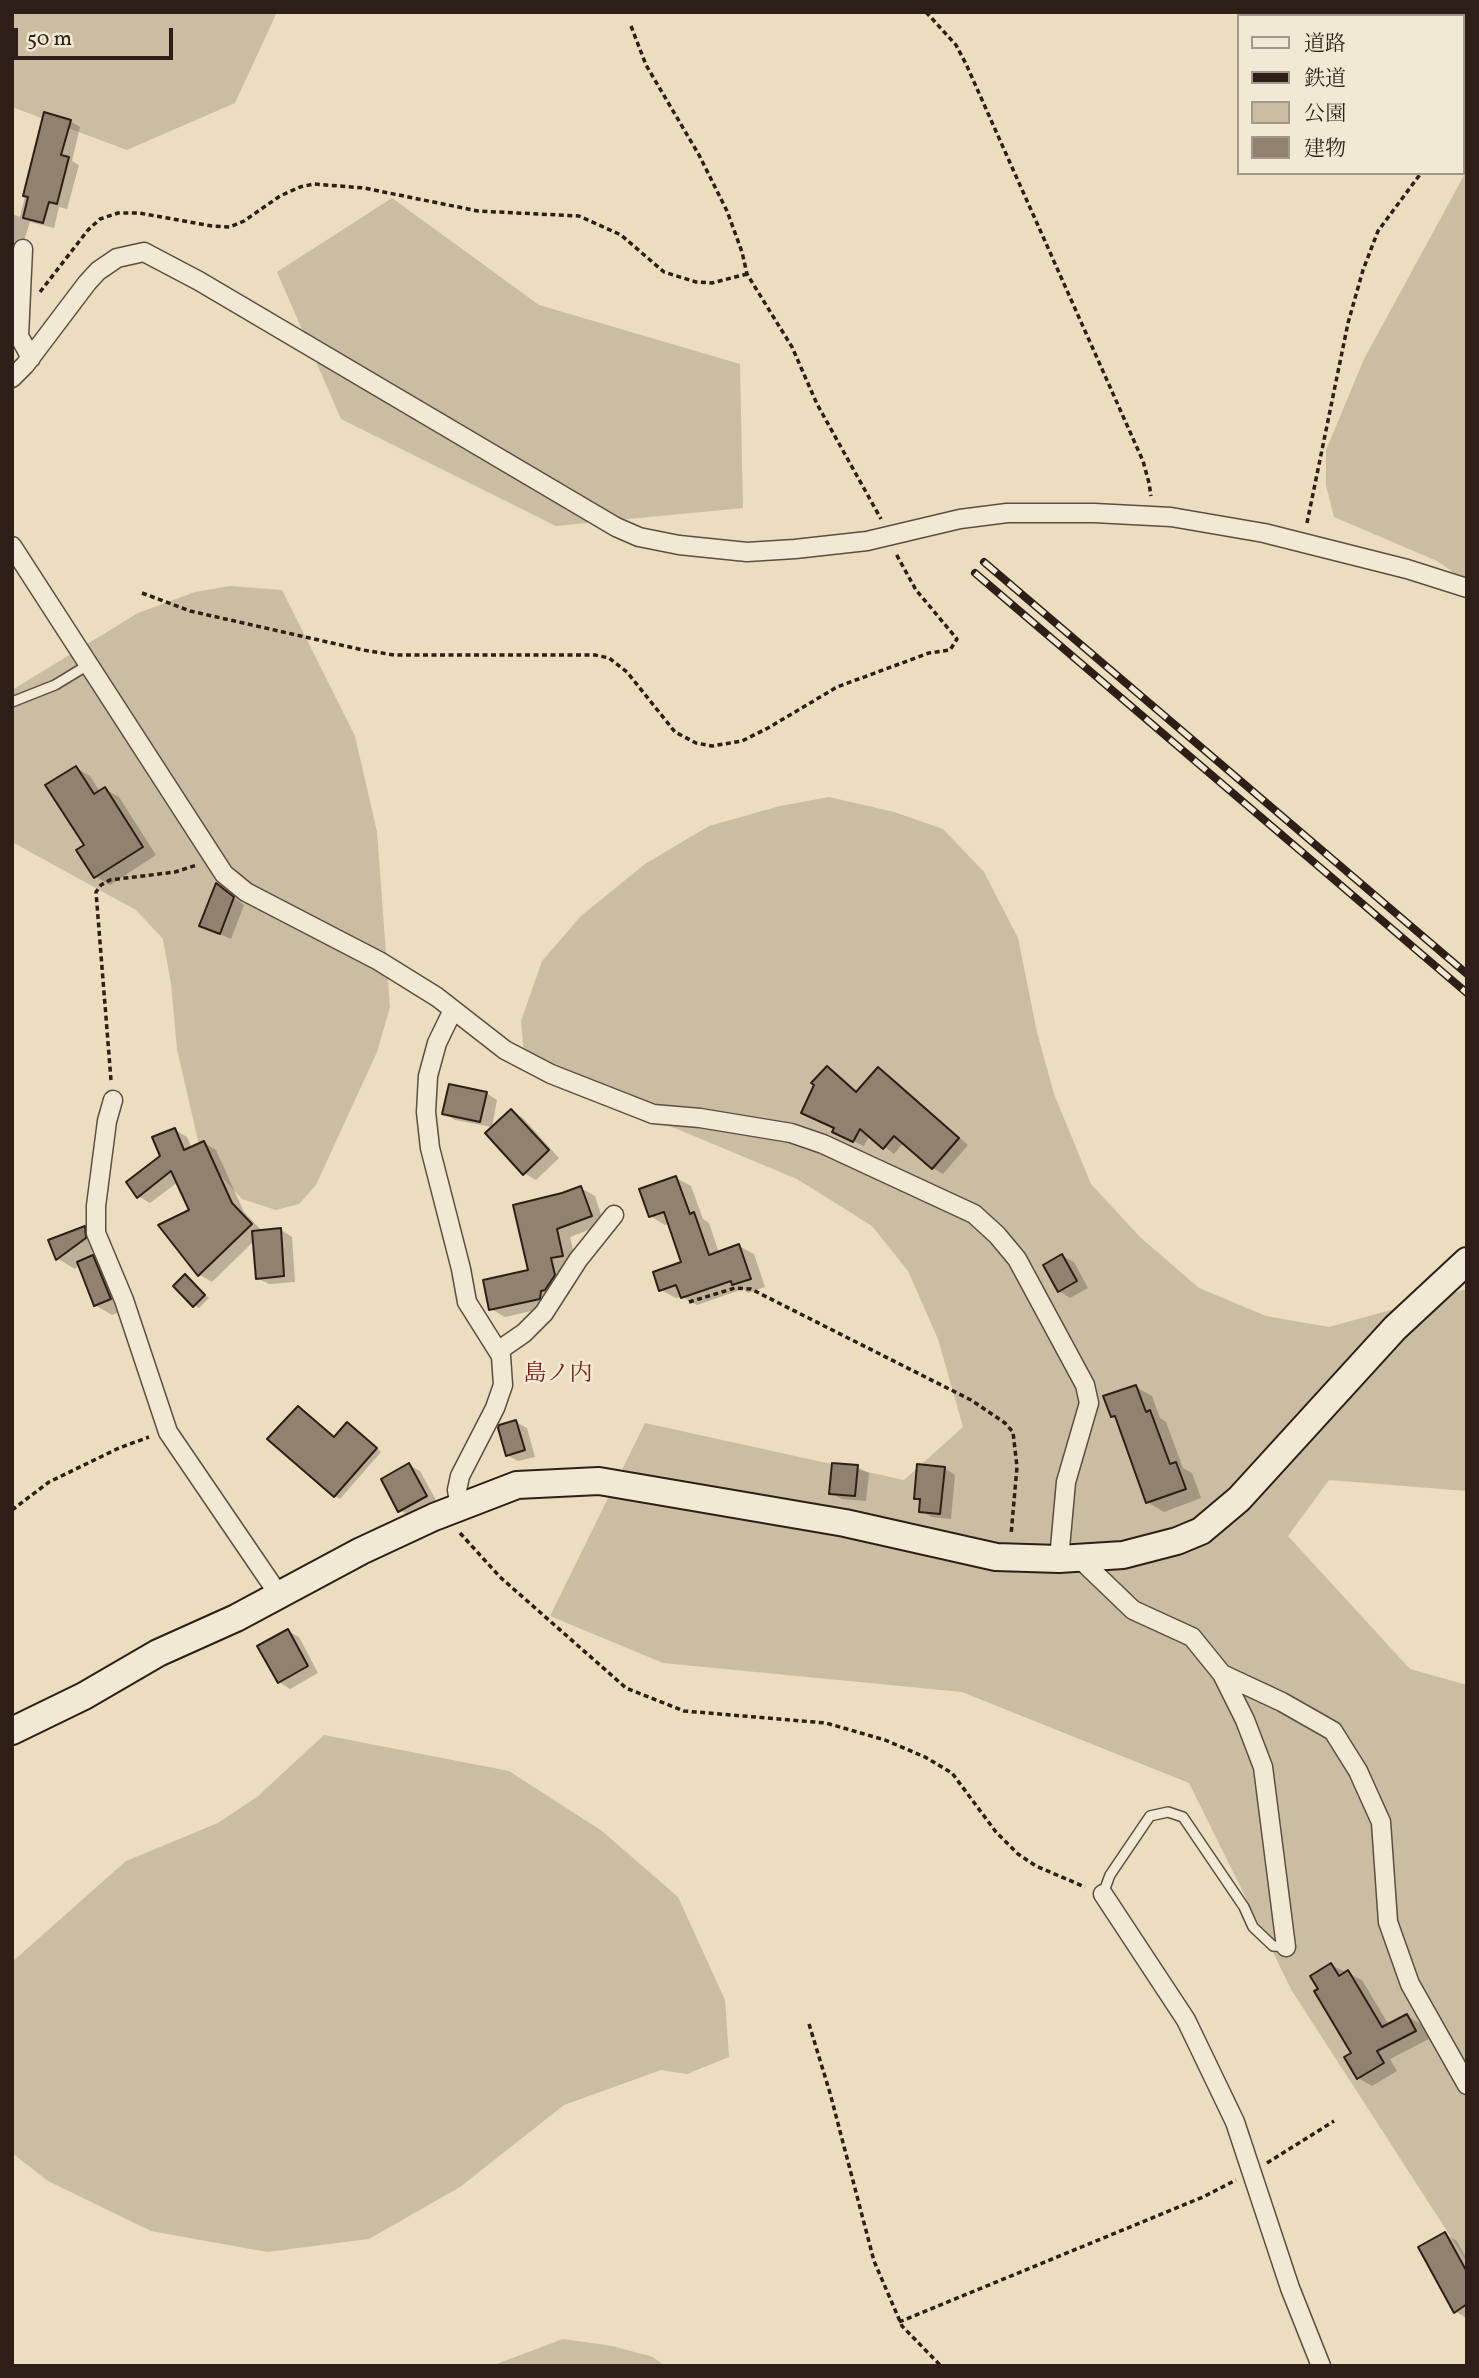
<!DOCTYPE html>
<html>
<head>
<meta charset="utf-8">
<style>
	body { margin:0 }
	#map { position:relative; width:1479px; height:2378px; overflow:hidden; background:#ebddbe; font-family:Vollkorn,"Noto Serif JP",serif }
	canvas { display:block }
	.frame { position:absolute; inset:0; border:14px solid #2d1f18; pointer-events:none }
	.legend { position:absolute; left:1237px; top:14px; width:228px; height:161px; box-sizing:border-box; background:#f2e9d5; border:2px solid #a39889; margin:0; padding:9px 12px; list-style:none; font-size:21px; color:#2d1f18 }
	.legend li { display:flex; align-items:center; gap:14px; height:35px }
	.legend b { width:35px; border:2px solid #a39889 }
	.scale { position:absolute; left:14px; top:28px; width:159px; height:32px; box-sizing:border-box; border:4px solid #2d1f18; border-top:0; padding-left:9px; font-size:21px; line-height:24px; white-space:nowrap; color:#2d1f18; -webkit-text-stroke:5px #f2e9d5; paint-order:stroke }
</style>
</head>
<body>
<div id="map">
<canvas width="1479" height="2378"></canvas>
<div class="frame"></div>
<ul class="legend">
<li><b style="height:9px;background:#f2e9d5"></b>道路</li>
<li><b style="height:9px;background:#2d1f18"></b>鉄道</li>
<li><b style="height:19px;background:#cbbda2"></b>公園</li>
<li><b style="height:19px;background:#90826e"></b>建物</li>
</ul>
<div class="scale">50 m</div>
</div>
<script>
const ctx = document.querySelector('canvas').getContext('2d');
ctx.lineJoin = 'round';
function fillPath(path, color) { ctx.fillStyle = color; ctx.fill(path, 'evenodd'); }
const poly = rows => new Path2D(rows.map(r => 'M' + r).join(''));
function trace(path, color, width, dash) { ctx.strokeStyle = color; ctx.lineWidth = width; ctx.lineCap = dash ? 'butt' : 'round'; ctx.setLineDash(dash || []); ctx.stroke(path); }
function write(font, color, halo, rows, align = 'center') {
  ctx.font = font + ' Vollkorn,"Noto Serif JP",serif'; ctx.lineWidth = 5; ctx.setLineDash([]); ctx.textBaseline = 'middle'; ctx.strokeStyle = halo; ctx.fillStyle = color; for (const [text, x, y, turn = 0] of rows) {
    ctx.save(); ctx.translate(x, y); ctx.rotate((+turn || 0) * Math.PI / 180); ctx.textAlign = isNaN(turn) ? turn : align; if (halo) ctx.strokeText(text, 0, 0); ctx.fillText(text, 0, 0); ctx.restore();
  }
}
fillPath(poly([
	[12,12,277,12,235,103,127,150,12,107],
	[1467,170,1467,582,1437,561,1334,517,1326,485,1326,450,1364,359],
	[392,198,539,305,740,364,743,508,556,526,341,419,277,272],
	[230,586,282,590,355,736,377,832,390,1007,377,1052,316,1185,299,1204,276,1210,242,1199,201,1154,177,1049,171,984,163,939,136,910,12,842,12,690,138,613,195,592],
	[829,797,894,812,943,829,984,872,1018,938,1037,1032,1054,1094,1091,1184,1140,1237,1199,1288,1266,1316,1329,1327,1467,1289,1467,1491,1329,1480,1288,1536,1410,1669,1467,1685,1467,2262,1292,1991,1189,1783,962,1692,663,1663,550,1616,645,1423,904,1480,963,1427,938,1339,908,1271,872,1226,797,1179,677,1129,570,1090,525,1065,521,1021,542,961,581,916,645,864,709,826,780,806],
	[324,1735,509,1771,602,1831,678,1897,725,2000,729,2057,687,2074,661,2070,564,2105,460,2187,369,2239,267,2252,151,2231,48,2181,12,2153,12,1962,126,1861,218,1823,257,1797],
	[563,2339,612,2346,653,2357,665,2366,491,2366]
]), '#cbbda2');
fillPath(poly([
	[45,115,70,121,80,127,72,161,79,165,67,209,59,207,54,228,30,222,14,272,12,271,12,214,20,217],
	[76,768,90,776,100,792,105,789,119,797,156,855,110,885,96,877,79,851,86,846],
	[227,892,244,905,231,939,202,926],
	[827,1068,838,1074,858,1092,879,1069,889,1075,968,1145,943,1174,933,1168,904,1142,894,1154,870,1135,864,1146,845,1137],
	[486,1093,497,1100,492,1127,455,1120,444,1113],
	[511,1111,523,1118,559,1158,536,1180,524,1173],
	[175,1130,187,1137,192,1149,204,1143,216,1150,244,1212,263,1232,281,1230,292,1237,295,1282,269,1284,257,1278,255,1240,212,1282,200,1275,160,1226,192,1211,178,1182,150,1203,138,1196],
	[676,1178,691,1186,703,1219,709,1223,719,1253,739,1246,754,1254,765,1287,748,1293,743,1289,697,1305,682,1297,676,1298,661,1290,684,1263,670,1223,665,1225,650,1216],
	[581,1188,595,1196,604,1224,570,1237,576,1263,553,1306,505,1317,491,1309,530,1271],
	[84,1228,102,1238,102,1248,92,1256,110,1267,128,1309,112,1315,95,1305,80,1265,75,1269,58,1259,51,1241],
	[1062,1256,1074,1262,1088,1288,1070,1298,1059,1291],
	[186,1277,209,1298,199,1308,194,1305],
	[1136,1387,1152,1396,1160,1418,1166,1422,1183,1468,1192,1473,1201,1498,1164,1512,1147,1502,1118,1419,1112,1416],
	[516,1422,527,1428,535,1457,518,1461,507,1455],
	[352,1427,381,1452,340,1499,335,1496,335,1439],
	[409,1465,420,1471,437,1502,411,1517,400,1510],
	[857,1467,869,1473,866,1501,842,1499,831,1493],
	[944,1468,955,1475,951,1519,932,1517,921,1511,922,1501,916,1498],
	[288,1631,299,1637,318,1673,290,1689,279,1682],
	[1331,1965,1362,1980,1389,2025,1407,2016,1421,2024,1429,2039,1390,2059,1397,2071,1372,2086,1358,2078,1353,2054,1320,1989],
	[1445,2234,1457,2241,1467,2260,1466,2318,1455,2311]
]), '#0003');
const building = poly([
	[44,112,71,120,61,155,69,157,57,204,49,202,43,223,23,218,28,197,23,196,44,112],
	[76,766,94,794,105,787,143,847,94,878,76,850,84,845,45,785,76,766],
	[216,883,234,897,220,934,199,926,216,883],
	[827,1066,856,1092,878,1067,959,1138,932,1169,894,1136,883,1149,860,1129,853,1142,832,1132,834,1128,801,1113,814,1085,811,1083,827,1066],
	[449,1084,487,1092,480,1122,442,1114,449,1084],
	[511,1109,549,1150,523,1175,485,1133,511,1109],
	[175,1128,184,1150,204,1141,232,1203,252,1224,198,1276,158,1225,189,1210,171,1171,137,1198,126,1182,160,1156,152,1137,175,1128],
	[676,1176,690,1214,694,1212,709,1255,739,1244,751,1279,732,1285,731,1281,681,1298,676,1285,659,1291,653,1272,681,1262,664,1212,649,1217,639,1189,676,1176],
	[581,1186,592,1216,557,1229,563,1256,551,1258,555,1275,545,1290,541,1291,540,1299,489,1310,483,1280,528,1270,513,1205,562,1193,581,1186],
	[85,1226,86,1238,56,1260,48,1240,85,1226],
	[281,1228,284,1276,256,1279,252,1231,281,1228],
	[1062,1254,1077,1281,1058,1292,1043,1265,1062,1254],
	[93,1255,111,1299,94,1306,77,1262,93,1255],
	[185,1274,205,1295,193,1307,173,1286,185,1274],
	[1136,1385,1146,1412,1150,1410,1170,1464,1176,1462,1186,1489,1146,1503,1115,1416,1111,1417,1103,1396,1136,1385],
	[298,1406,334,1437,347,1422,377,1448,334,1497,267,1439,298,1406],
	[516,1420,525,1450,506,1456,498,1428,499,1425,516,1420],
	[409,1463,427,1496,398,1512,381,1479,409,1463],
	[832,1463,858,1465,855,1496,829,1494,832,1463],
	[917,1464,945,1467,940,1514,919,1512,920,1499,914,1499,917,1464],
	[288,1629,308,1666,278,1683,257,1646,288,1629],
	[1331,1963,1339,1976,1348,1970,1382,2027,1407,2014,1416,2031,1377,2051,1384,2063,1357,2079,1344,2057,1351,2053,1314,1991,1318,1989,1310,1976,1331,1963],
	[1445,2232,1467,2272,1467,2304,1454,2313,1418,2247,1445,2232]
]);
fillPath(building, '#90826e');
trace(building, '#2d1f18', 2);
const lane = poly([
	[12,702,55,685,88,665],
	[1103,1894,1110,1875,1150,1816,1168,1812,1183,1817,1244,1907,1253,1927,1273,1946,1286,1947]
]);
const street = poly([
	[23,249,19,336,31,358],
	[12,378,25,365,87,283,98,271,117,258,144,252,199,281,616,527,639,537,679,545,747,552,795,549,867,541,960,519,1007,513,1094,513,1171,517,1264,533,1407,569,1467,588],
	[12,546,224,874,246,892,379,961,437,997,505,1050,551,1074,653,1114,700,1118,791,1133,823,1144,974,1214,997,1235,1017,1259,1085,1385,1089,1403,1066,1482,1059,1559],
	[453,1010,437,1043,428,1076,426,1112,430,1148,461,1269,467,1302,501,1356,503,1385,495,1408,460,1476,457,1490,460,1507],
	[113,1100,107,1121,96,1206,96,1233,124,1300,168,1432,279,1595],
	[498,1351,524,1333,544,1313,578,1260,614,1215],
	[1080,1559,1133,1610,1192,1637,1222,1674,1282,1702,1333,1731,1358,1771,1381,1822,1388,1922,1410,1984,1467,2085],
	[1222,1674,1245,1720,1263,1767,1286,1947],
	[1103,1894,1186,2020,1235,2122,1290,2288,1321,2366]
]);
const secondary = poly([
	[12,1731,84,1696,158,1653,236,1618,361,1551,434,1517,517,1485,599,1481,845,1523,996,1557,1059,1559,1123,1555,1177,1541,1201,1531,1239,1499,1395,1328,1467,1261]
]);
trace(lane, '#5c4e42', 12);
trace(street, '#5c4e42', 21);
trace(secondary, '#2d1f18', 30);
trace(poly([
	[926,12,956,45,966,64,1143,461,1149,483,1151,496],
	[631,26,646,65,699,155,727,211,742,252,747,274,792,347,817,404,881,519],
	[1463,118,1467,113],
	[40,292,88,230,100,219,118,213,139,213,212,226,230,227,244,221,280,196,300,187,314,184,364,188,478,211,579,216,621,235,664,272,696,282,712,283,747,274],
	[1307,523,1348,323,1363,270,1378,231,1421,173],
	[142,593,190,611,363,650,394,655,595,655,609,658,627,672,675,732,696,743,712,746,742,741,768,728,837,687,929,653,950,650,957,639,916,590,895,552],
	[111,1080,96,892,101,885,110,880,175,872,197,865],
	[689,1302,735,1288,751,1289,971,1400,1005,1423,1013,1432,1017,1467,1011,1535],
	[12,1510,49,1482,119,1448,149,1437],
	[460,1533,500,1577,626,1688,684,1711,826,1723,885,1740,925,1757,952,1773,996,1832,1018,1854,1036,1866,1085,1887],
	[809,2024,830,2093,874,2261,902,2326,941,2366],
	[1267,2163,1334,2121],
	[899,2322,1203,2197,1236,2180]
]), '#2d1f18', 3.5, [5, 3.5]);
trace(lane, '#f2e9d5', 9);
trace(street, '#f2e9d5', 18);
trace(secondary, '#f2e9d5', 26);
const rail = poly([
	[984,562,1467,974],
	[975,573,1467,993]
]);
trace(rail, '#2d1f18', 8);
trace(rail, '#f2e9d5', 5, [16]);
write('23px', '#7a1f14', '#f2e9d5', [
	["島ノ内",558,1376]
]);
</script>
</body>
</html>
